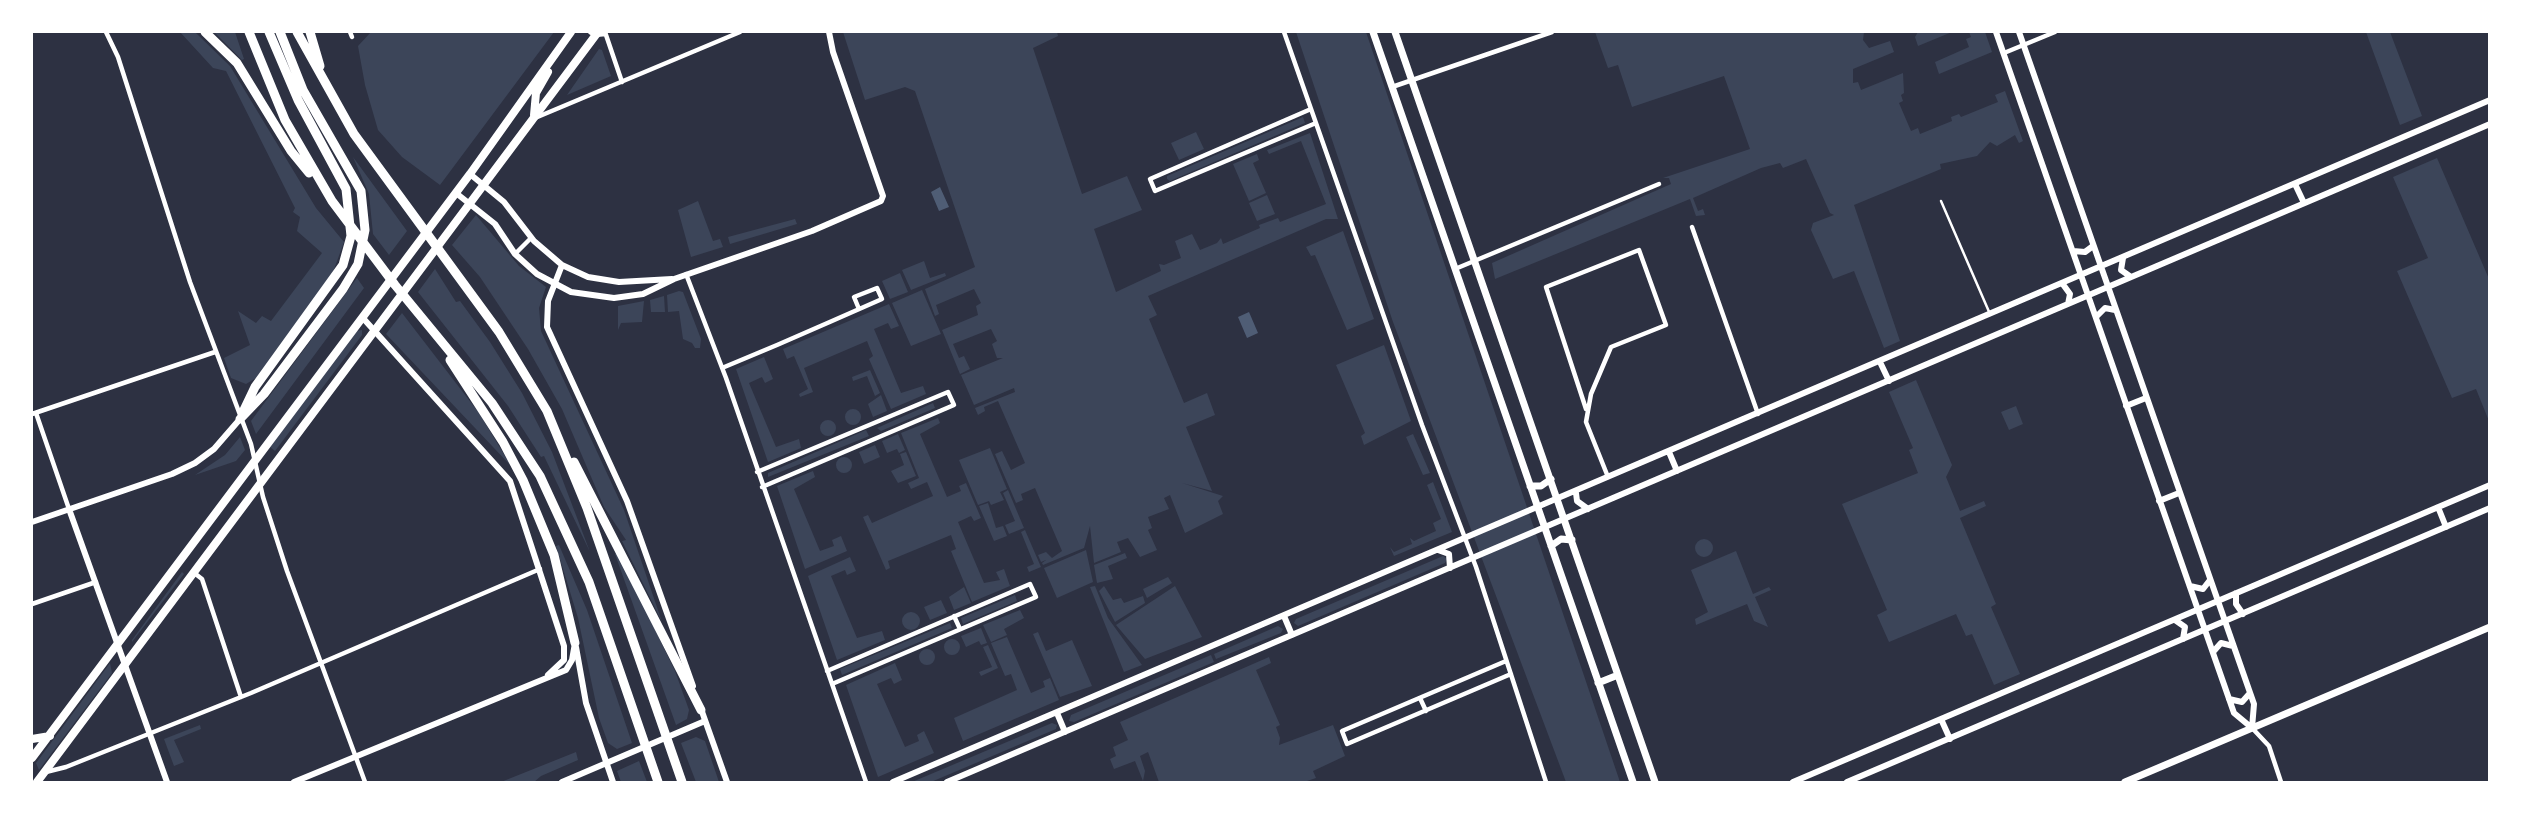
<!DOCTYPE html>
<html>
<head>
<meta charset="utf-8">
<style>
	body { margin:0 }
	#map { position:relative; width:2521px; height:814px; overflow:hidden; background:#2d3142; font-family:"Nunito Sans",sans-serif }
	canvas { display:block }
	.frame { position:absolute; inset:0; border:33px solid #fff; pointer-events:none }
</style>
</head>
<body>
<div id="map">
<canvas width="2521" height="814"></canvas>
<div class="frame"></div>
</div>
<script>
const ctx = document.querySelector('canvas').getContext('2d');
ctx.lineJoin = 'round';
function fillPath(path, color) { ctx.fillStyle = color; ctx.fill(path, 'evenodd'); }
const poly = rows => new Path2D(rows.map(r => 'M' + r).join(''));
function trace(path, color, width, dash) { ctx.strokeStyle = color; ctx.lineWidth = width; ctx.lineCap = dash ? 'butt' : 'round'; ctx.setLineDash(dash || []); ctx.stroke(path); }
fillPath(poly([
	[180,32,196,33,230,66,316,208,344,242,333,272,256,378,246,384,231,378,224,358,250,345,238,311,256,323,262,316,271,321,322,253,297,231,300,217,293,212,295,208,226,71,213,68],
	[214,32,235,32,244,59,242,60],
	[371,32,554,32,440,185,402,157,378,130,365,85,358,46],
	[843,32,1057,32,1058,36,1033,48,1082,194,1127,176,1142,210,1094,229,1116,292,1161,271,1159,264,1164,265,1181,258,1175,241,1192,234,1200,250,1217,243,1221,238,1223,244,1260,228,1259,225,1278,218,1280,222,1326,204,1301,141,1269,154,1267,150,1310,133,1338,219,1326,219,1148,296,1157,315,1149,319,1184,403,1207,393,1215,415,1186,427,1212,491,1182,483,1223,496,1218,501,1223,514,1185,533,1170,495,1164,498,1169,509,1148,517,1152,528,1148,530,1157,550,1140,557,1128,538,1117,542,1121,552,1094,563,1090,526,1084,548,1043,565,1042,563,1046,560,1041,562,1038,555,1046,552,1052,558,1062,551,1035,488,1021,494,1023,500,1016,503,995,454,1002,451,1011,470,1025,463,998,401,984,407,985,411,978,415,975,408,1015,392,1014,388,974,405,961,375,1003,358,997,358,992,344,997,341,991,329,953,344,959,358,964,356,970,369,960,374,942,330,978,315,976,306,981,303,974,289,936,305,939,314,935,316,925,289,975,267,915,91,905,87,865,100],
	[1296,32,1366,32,1620,782,1566,782,1393,322],
	[1595,32,1864,32,1863,40,1869,48,1890,41,1894,52,1853,69,1853,83,1858,82,1861,90,1903,73,1904,93,1901,95,1903,101,1899,103,1911,131,1918,128,1920,134,1952,121,1951,117,1959,114,1961,117,1998,102,1995,95,2005,91,2023,141,2019,143,2015,135,1997,146,1990,142,1977,156,1940,164,1941,169,1854,205,1900,341,1884,348,1854,271,1833,279,1811,230,1813,223,1834,215,1830,213,1806,159,1783,168,1780,163,1761,168,1693,198,1698,211,1703,209,1705,215,1696,216,1690,199,1495,279,1492,263,1671,184,1669,178,1663,178,1750,149,1724,76,1632,107,1618,65,1608,68],
	[1918,32,1952,32,1918,46,1915,37],
	[1963,32,1985,32,1992,52,1939,74,1935,62,1969,47,1966,39,1971,37,1969,32],
	[2366,32,2390,32,2422,116,2400,125],
	[599,49,602,50,611,76,567,95],
	[1303,117,1305,123,1170,181,1167,179,1167,176],
	[1196,132,1204,149,1179,160,1171,143],
	[1257,154,1259,160,1253,163,1266,193,1249,201,1233,164],
	[353,157,407,231,389,255,373,234,369,194],
	[2437,158,2489,279,2489,421,2476,389,2452,398,2397,271,2428,258,2393,177],
	[1267,195,1275,214,1257,221,1249,203],
	[698,201,713,241,720,239,723,247,691,257,678,210],
	[476,215,519,266,546,287,539,308,541,331,624,510,662,622,622,541,626,540,604,507,562,409,528,349,480,277,452,245],
	[795,219,797,224,730,244,728,237],
	[1343,231,1374,319,1347,330,1315,255,1311,256,1306,247],
	[924,261,930,278,945,273,946,276,911,290,902,270],
	[435,269,456,302,460,301,490,342,522,393,552,452,590,552,544,456,541,457,508,406,418,292],
	[900,273,908,292,890,299,882,281],
	[357,278,364,288,256,434,251,421],
	[922,290,941,334,911,346,892,303],
	[679,291,683,292,701,339,700,348,695,348,692,343,683,339,679,311,668,312,667,295],
	[664,296,665,312,651,312,650,300],
	[644,301,642,322,621,323,618,330,618,306],
	[889,304,899,326,891,329,888,323,874,329,901,393,923,386,926,394,891,409,869,359,873,356,867,341,804,368,813,392,800,397,799,394,808,389,794,356,787,359,783,349],
	[402,313,479,413,511,466,386,334],
	[362,330,362,335,275,451,270,447,356,331],
	[1384,345,1411,421,1364,445,1361,436,1365,433,1336,365],
	[764,357,773,379,765,383,762,377,749,383,776,447,799,439,801,448,768,462,736,369],
	[870,370,880,393,875,396,867,376,853,381,852,377],
	[1916,380,1952,465,1946,477,1960,511,1984,501,1986,506,1960,518,1996,604,1991,607,2020,674,1994,685,1972,634,1966,636,1956,614,1889,642,1877,615,1887,610,1842,504,1918,473,1909,450,1913,448,1889,392],
	[881,395,887,411,873,417,868,404],
	[933,403,935,408,881,431,877,428],
	[2016,406,2023,424,2009,430,2001,412],
	'845 417a8 8 0 1 1 16 0a8 8 0 1 1-16 0Z',
	[938,418,940,423,920,434,947,497,961,491,959,486,966,483,981,518,974,521,971,516,958,522,984,583,1000,580,996,572,1004,569,1010,586,972,602,951,551,956,549,951,535,888,561,890,568,886,570,863,517,868,515,872,523,933,496,927,482,911,489,908,483,919,478,901,433],
	'820 428a8 8 0 1 1 16 0a8 8 0 1 1-16 0Z',
	[866,430,869,436,768,477,768,473],
	[898,434,905,450,899,453,897,449,887,453,882,441],
	[1413,434,1430,473,1423,475,1406,437],
	[240,437,245,450,236,461,195,475,225,455],
	[875,445,880,457,864,464,859,452],
	[990,448,1007,489,1000,492,1004,500,991,505,989,501,978,505,959,460],
	[906,452,916,476,898,483,891,471,904,465,900,454],
	'836 465a8 8 0 1 1 16 0a8 8 0 1 1-16 0Z',
	[813,471,815,477,794,489,820,551,834,546,832,540,841,536,847,551,805,569,777,486],
	[1433,482,1452,532,1394,556,1390,547,1394,552,1412,544,1410,538,1414,541,1436,531,1433,523,1441,519,1427,485],
	[1008,490,1024,528,1009,534,1005,525,1015,521,1003,493],
	[988,503,996,528,1003,526,1007,536,994,541,979,506],
	[1025,530,1041,567,1029,572,1027,567,1034,564,1021,532],
	'1695 548a9 9 0 1 1 18 0a9 9 0 1 1-18 0Z',
	[559,545,587,610,632,743,617,749,608,743,599,718,578,618,556,546],
	[1086,550,1093,582,1057,598,1044,568],
	[1736,551,1753,594,1769,587,1771,590,1755,597,1768,627,1754,621,1747,604,1696,625,1695,619,1708,612,1691,570],
	[618,553,675,671,689,710,687,719,676,725,615,554],
	[1125,553,1127,558,1108,566,1113,579,1097,583,1094,565],
	[1443,556,1447,559,1445,563,1298,626,1294,623,1296,619],
	[850,557,856,571,847,575,845,570,831,576,857,638,882,631,885,640,837,660,808,576],
	[182,572,184,574,132,642,132,640],
	[1168,577,1172,583,1147,598,1143,589],
	[1095,586,1108,618,1142,665,1124,672,1090,587],
	[1104,586,1113,600,1121,598,1124,603,1143,596,1145,603,1115,622,1099,591],
	[1175,586,1202,637,1145,659,1116,625],
	[964,587,971,603,954,610,949,597],
	[1015,595,1017,601,963,624,961,618],
	[941,600,947,613,930,620,924,607],
	[1020,610,1024,618,1004,629,1007,635,991,642,983,625],
	'902 621a9 9 0 1 1 18 0a9 9 0 1 1-18 0Z',
	[950,623,952,628,842,675,840,669],
	[1278,626,1283,629,1281,633,1216,659,1214,654],
	[981,628,987,643,981,645,979,641,966,647,961,636],
	[1038,632,1046,651,1072,640,1092,686,1060,697,1033,634],
	[1007,637,1031,693,1045,687,1043,681,1050,678,1059,700,963,741,954,718,1017,690,1011,674,1005,676,991,643],
	'944 647a8 8 0 1 1 16 0a8 8 0 1 1-16 0Z',
	[988,645,998,668,981,676,979,672,992,667,983,647],
	'919 657a8 8 0 1 1 16 0a8 8 0 1 1-16 0Z',
	[1211,655,1214,662,1074,722,1069,721,1071,715],
	[1269,657,1271,663,1256,670,1280,725,1276,727,1280,738,1279,745,1333,725,1345,756,1313,771,1316,778,1304,782,1159,782,1148,752,1140,756,1145,771,1143,781,1135,761,1114,769,1110,759,1116,756,1113,747,1128,740,1120,722],
	[110,663,112,673,39,770,36,763],
	[895,663,902,680,894,684,891,678,877,684,905,747,919,741,917,735,924,731,934,753,878,777,846,685],
	[1052,723,1057,725,1056,729,931,782,912,782],
	[200,725,201,729,174,740,184,762,174,766,164,739],
	[696,737,705,741,719,782,696,782,681,743],
	[576,752,578,760,541,776,534,782,501,782],
	[639,761,647,782,621,782,617,771]
]), '#3c4559');
fillPath(poly([
	[940,187,949,207,939,211,931,192],
	[1249,312,1258,333,1247,338,1238,317]
]), '#4f5d75');
trace(poly([
	[1941,201,1990,314]
]), '#fff', 2.5);
trace(poly([
	[106,32,118,57,190,282,251,444,263,497,287,571,365,782],
	[350,32,352,37],
	[590,32,595,35,605,34],
	[605,32,622,82],
	[1284,32,1422,425,1476,567,1546,782],
	[2004,53,2055,32],
	[1392,87,1552,32],
	[1311,109,1150,179,1155,191,1316,123],
	[535,118,740,32],
	[1692,227,1758,414],
	[515,254,531,238],
	[1455,269,1659,184],
	[686,274,726,378,866,782],
	[722,368,777,345,832,321,882,299,877,288,854,297,859,309],
	[1586,409,1546,287,1639,250,1666,325,1611,347,1591,394,1586,422,1608,477],
	[36,413,69,509],
	[32,414,215,352],
	[757,472,948,392,954,405,762,487],
	[193,572,202,579,241,697],
	[32,604,96,582],
	[954,616,960,629],
	[1506,661,1342,731,1347,744,1511,674],
	[827,671,1030,584,1036,597,832,684],
	[1420,698,1426,711],
	[2253,729,2269,746,2281,782],
	[46,772,66,767,251,693,540,569]
]), '#fff', 4.5);
trace(poly([
	[1996,32,2234,713,2252,728],
	[2019,32,2254,704,2252,728],
	[470,174,504,202,534,241,562,265,588,277,619,282,672,279],
	[2295,184,2304,203],
	[456,193,495,224,515,254,537,274,571,292,614,298,643,294,674,279,812,231,881,201,883,196,833,52,829,32],
	[2073,251,2085,252,2093,246],
	[2123,258,2121,270,2131,277],
	[562,265,548,301,547,327,627,501,693,686],
	[2062,283,2070,294,2068,304],
	[362,317,510,481,564,646,564,660,548,675],
	[2096,317,2105,308,2115,310],
	[1880,362,1889,381],
	[2126,406,2146,398],
	[1669,452,1677,471],
	[1576,493,1577,501,1588,509],
	[2159,501,2179,493],
	[2438,507,2446,527],
	[69,509,167,782],
	[32,522,172,474,195,463,214,449,240,419],
	[1438,550,1449,554,1450,568],
	[2190,586,2203,589,2210,580],
	[2236,593,2236,604,2243,614],
	[1284,616,1292,635],
	[2175,620,2185,627,2183,639],
	[576,647,586,703,613,782],
	[2213,652,2221,643,2233,646],
	[2229,699,2242,702,2250,693],
	[700,706,727,782],
	[1057,713,1065,732],
	[1941,719,1950,739],
	[294,782,566,670,572,660,575,643],
	[562,782,705,721],
	[893,782,2490,100],
	[947,782,2490,124],
	[1793,782,2490,485],
	[1847,782,2490,508]
]), '#fff', 6);
trace(poly([
	[1373,32,1633,782],
	[1395,32,1655,782],
	[1530,486,1541,486,1551,479],
	[1551,546,1561,539,1572,540],
	[1598,683,1618,675],
	[2125,782,2490,627]
]), '#fff', 7);
trace(poly([
	[534,115,536,93,548,72],
	[32,739,50,736],
	[32,758,470,174,571,32],
	[37,782,598,32]
]), '#fff', 8);
trace(poly([
	[205,32,237,63,291,151,309,173],
	[249,32,285,120,332,201,395,285,492,403,540,476,589,582,658,782],
	[297,32,354,134,499,332,547,411,587,508,682,782],
	[310,32,320,66],
	[450,360,503,442,523,480,554,555,575,643],
	[244,410,255,387,343,265,351,236,346,189,298,100,269,32],
	[240,419,264,394,343,289,358,264,365,230,361,191,303,90,280,32],
	[574,462,701,710]
]), '#fff', 9);
</script>
</body>
</html>
